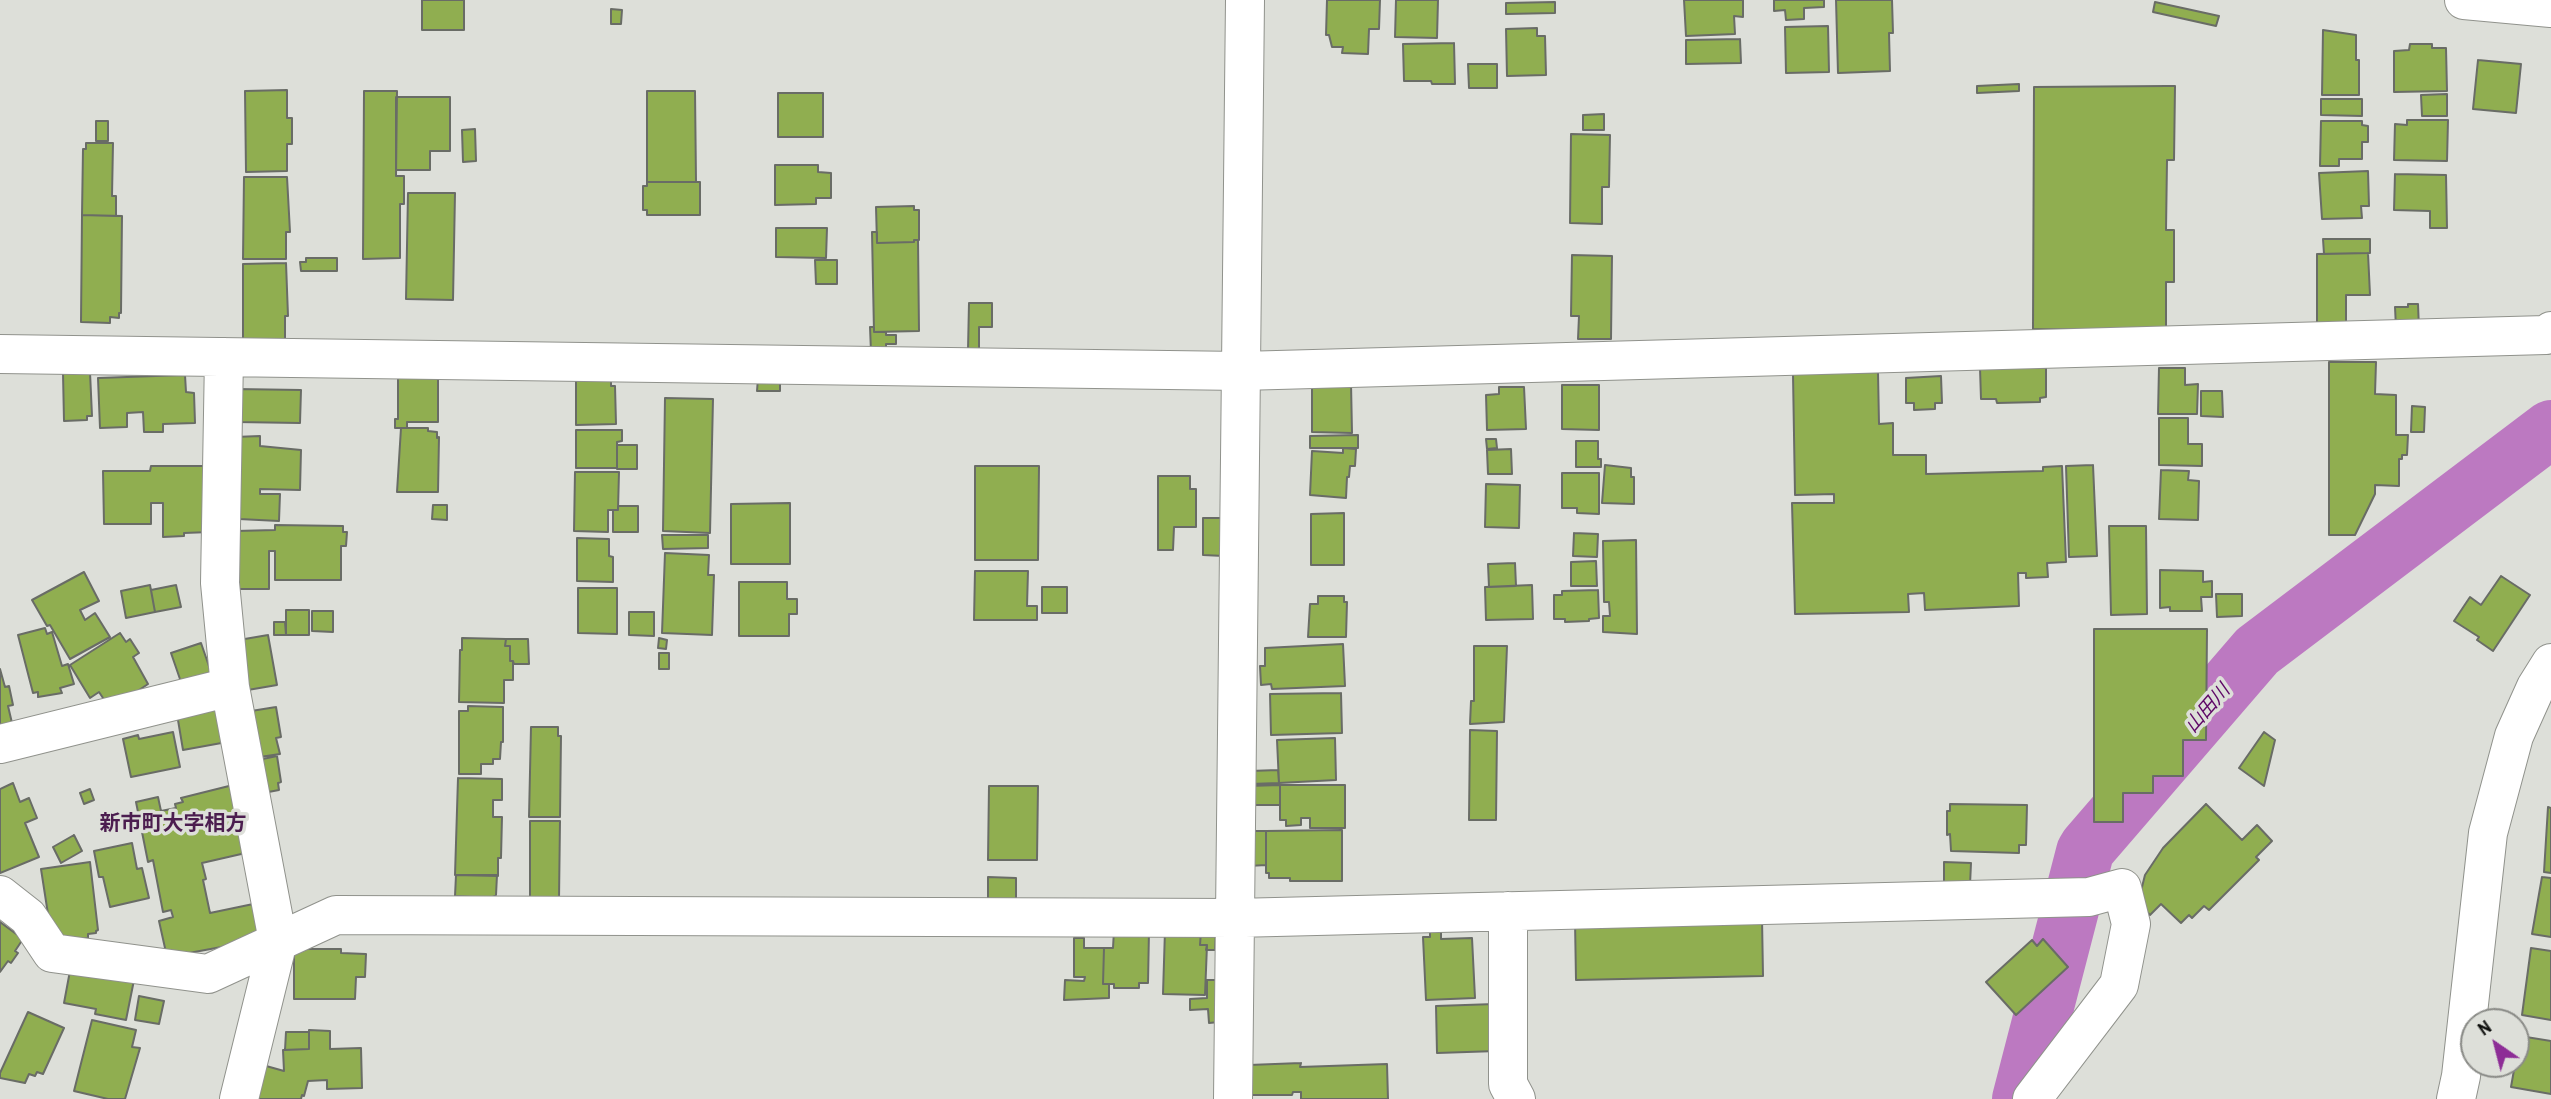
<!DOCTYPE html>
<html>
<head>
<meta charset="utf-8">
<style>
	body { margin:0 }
	#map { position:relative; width:2551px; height:1099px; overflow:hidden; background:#dddfd9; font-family:"Archivo Narrow",sans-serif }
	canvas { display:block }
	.north { position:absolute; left:2460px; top:1008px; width:70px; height:70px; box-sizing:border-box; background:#dddfd9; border:2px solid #8a8b87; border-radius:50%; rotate:325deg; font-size:19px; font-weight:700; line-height:28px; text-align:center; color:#0d0e0c }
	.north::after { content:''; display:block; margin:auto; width:24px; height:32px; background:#8d2d96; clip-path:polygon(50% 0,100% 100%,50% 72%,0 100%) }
</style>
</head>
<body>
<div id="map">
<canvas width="2551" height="1099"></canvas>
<div class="north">N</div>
</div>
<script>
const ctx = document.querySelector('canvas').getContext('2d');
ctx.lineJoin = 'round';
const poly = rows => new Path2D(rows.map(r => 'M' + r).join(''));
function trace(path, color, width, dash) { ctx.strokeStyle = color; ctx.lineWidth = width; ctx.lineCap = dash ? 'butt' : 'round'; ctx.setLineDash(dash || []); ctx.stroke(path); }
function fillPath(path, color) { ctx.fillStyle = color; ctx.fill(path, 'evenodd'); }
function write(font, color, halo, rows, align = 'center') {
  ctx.font = font + ' "Archivo Narrow","Noto Sans JP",sans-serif'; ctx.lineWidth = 7; ctx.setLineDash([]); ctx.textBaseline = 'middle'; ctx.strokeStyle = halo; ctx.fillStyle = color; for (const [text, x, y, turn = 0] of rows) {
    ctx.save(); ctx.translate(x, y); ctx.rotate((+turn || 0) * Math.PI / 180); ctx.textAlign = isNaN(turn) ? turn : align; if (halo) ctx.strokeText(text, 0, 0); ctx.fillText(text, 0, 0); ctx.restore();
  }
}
trace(poly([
	[2021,1099,2085,852,2088,847,2257,651,2551,429]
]), '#bc79c1', 58);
const building = poly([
	[422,0,464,0,464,30,422,30,422,0],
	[1327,0,1380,0,1379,29,1369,29,1368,54,1342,53,1343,47,1332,47,1329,35,1326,35,1327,0],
	[1396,0,1438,0,1437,38,1395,37,1396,0],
	[1684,0,1743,0,1743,17,1734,16,1735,34,1686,36,1684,0],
	[1774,0,1824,0,1824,7,1804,8,1804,19,1786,20,1785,10,1774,11,1774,0],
	[1836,0,1892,0,1893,33,1889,33,1890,71,1838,73,1836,0],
	[1555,2,1555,13,1506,14,1506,3,1555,2],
	[2155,2,2219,16,2216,26,2153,12,2155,2],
	[611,9,622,10,621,24,611,24,611,9],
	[1828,26,1829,72,1786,73,1785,27,1828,26],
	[1537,28,1537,36,1545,36,1546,75,1507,76,1506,29,1537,28],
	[2323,30,2356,35,2356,60,2359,60,2359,95,2322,95,2323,30],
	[1740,39,1741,63,1686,64,1686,40,1740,39],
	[1454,43,1455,84,1432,84,1431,81,1404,81,1403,44,1454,43],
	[2410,44,2432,44,2432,48,2446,48,2447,91,2394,92,2394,51,2409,50,2410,44],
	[2478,60,2521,64,2516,113,2473,109,2478,60],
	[1468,64,1497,64,1497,88,1469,88,1468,64],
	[2019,84,2019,91,1977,93,1977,86,2019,84],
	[2167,86,2175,86,2174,160,2167,160,2166,230,2174,230,2174,282,2166,282,2166,330,2033,329,2034,87,2167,86],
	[287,90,287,118,292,118,292,144,287,144,287,171,246,172,245,91,287,90],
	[364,91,397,91,396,176,404,176,404,204,400,204,400,258,363,259,364,91],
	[647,91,695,91,696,182,647,182,647,91],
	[778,93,823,93,823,137,778,137,778,93],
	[2447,94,2447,116,2422,116,2421,95,2447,94],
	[396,97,450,97,450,151,430,151,430,170,396,170,396,97],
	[2321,99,2362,99,2362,116,2321,115,2321,99],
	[1604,114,1604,130,1583,130,1583,115,1604,114],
	[2407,120,2448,120,2447,161,2394,160,2395,124,2407,125,2407,120],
	[96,121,108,121,108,141,96,141,96,121],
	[2321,121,2362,121,2362,125,2368,126,2368,142,2362,142,2362,159,2339,159,2339,166,2320,166,2321,121],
	[475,129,476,161,463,162,462,130,475,129],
	[1571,134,1610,135,1609,187,1602,187,1602,224,1570,223,1571,134],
	[86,143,113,143,112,196,116,196,116,216,82,215,83,149,86,149,86,143],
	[775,165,818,165,818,172,831,173,831,198,816,198,816,204,775,205,775,165],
	[2368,171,2369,206,2361,206,2362,218,2322,219,2319,173,2368,171],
	[2395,174,2446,175,2447,228,2430,228,2430,211,2394,210,2395,174],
	[244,177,287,177,290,232,286,232,286,259,243,259,244,177],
	[647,182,700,182,700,215,647,215,647,210,643,210,643,186,647,186,647,182],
	[408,193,455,193,453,300,406,299,408,193],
	[914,206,914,210,919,210,919,240,914,240,914,242,877,243,876,207,914,206],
	[82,215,122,216,121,313,119,313,119,318,110,317,110,323,81,322,82,215],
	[776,228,827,228,826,258,776,257,776,228],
	[872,232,877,232,877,243,914,242,914,240,918,240,919,331,874,332,872,232],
	[2323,239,2370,239,2370,253,2324,254,2323,239],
	[2368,253,2370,295,2346,295,2346,329,2317,329,2317,254,2368,253],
	[1572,255,1612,256,1611,339,1578,339,1579,316,1571,316,1572,255],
	[306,258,337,258,337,271,301,271,300,262,306,262,306,258],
	[815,260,837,260,837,284,816,284,815,260],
	[286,263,288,316,285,316,285,344,243,344,243,264,286,263],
	[969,303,992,303,992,327,979,327,979,350,968,350,969,303],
	[2408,304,2418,304,2419,329,2396,328,2395,307,2408,307,2408,304],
	[870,327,874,327,874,332,886,332,886,335,896,335,896,344,886,344,886,352,871,352,870,327],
	[2329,362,2376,362,2375,394,2396,395,2396,435,2408,435,2407,455,2402,455,2402,459,2399,459,2399,486,2375,485,2375,494,2355,535,2329,535,2329,362],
	[1980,368,2046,368,2046,397,2040,398,2040,402,1997,403,1996,399,1981,399,1980,368],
	[2159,368,2185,368,2185,385,2198,384,2197,414,2158,414,2159,368],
	[90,372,92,416,87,416,87,420,64,421,63,373,90,372],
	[1878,372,1879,424,1893,423,1893,455,1926,455,1926,474,2043,471,2043,467,2062,466,2066,562,2047,563,2048,577,2026,578,2026,573,2018,573,2019,606,1925,610,1924,593,1908,594,1909,612,1795,614,1792,503,1834,503,1834,494,1795,495,1793,374,1878,372],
	[185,375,186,392,194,393,195,423,163,424,163,432,144,432,143,412,127,413,127,427,100,428,98,378,185,375],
	[398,376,438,377,438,422,407,422,407,428,395,428,395,419,398,419,398,376],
	[1941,376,1942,403,1935,403,1935,409,1914,410,1914,403,1906,403,1906,378,1941,376],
	[611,377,611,386,615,386,616,424,576,425,576,378,611,377],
	[758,378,780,379,780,391,757,391,758,378],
	[1312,383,1351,383,1352,433,1312,432,1312,383],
	[1562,385,1599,385,1599,430,1562,429,1562,385],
	[1499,387,1524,387,1526,429,1487,430,1486,395,1499,394,1499,387],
	[236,389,301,390,300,423,236,422,236,389],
	[2201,391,2222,391,2223,417,2201,416,2201,391],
	[665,398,713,399,710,533,663,531,665,398],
	[2412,406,2425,407,2424,432,2411,432,2412,406],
	[2159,418,2188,418,2188,444,2202,444,2202,466,2159,465,2159,418],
	[401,428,428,428,428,431,437,432,437,438,439,437,438,492,397,492,401,428],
	[576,430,622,430,622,441,617,442,617,468,576,468,576,430],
	[1358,435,1358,448,1310,448,1310,436,1358,435],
	[260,436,260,446,301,450,300,490,260,489,260,494,280,494,279,521,239,519,235,437,260,436],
	[1486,439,1496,439,1497,448,1487,449,1486,439],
	[1576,441,1598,441,1598,459,1601,459,1601,467,1576,467,1576,441],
	[617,445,637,445,637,469,617,469,617,445],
	[1343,448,1356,449,1355,466,1350,466,1349,477,1347,477,1346,498,1310,495,1312,451,1343,453,1343,448],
	[1511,449,1512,474,1488,474,1487,450,1511,449],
	[1605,465,1631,468,1631,477,1634,477,1634,504,1602,503,1605,465],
	[2093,465,2097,556,2069,557,2066,466,2093,465],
	[151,466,209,466,210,532,184,533,184,536,163,537,163,503,151,503,151,524,104,524,103,471,150,471,151,466],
	[975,466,1039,466,1038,560,975,560,975,466],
	[2161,470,2189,471,2188,480,2199,481,2198,520,2159,519,2161,470],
	[575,472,619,472,618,510,608,510,608,532,574,531,575,472],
	[1562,473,1599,473,1599,514,1577,513,1577,508,1562,508,1562,473],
	[1158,476,1190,476,1190,489,1196,489,1196,527,1174,527,1173,550,1158,550,1158,476],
	[1486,484,1520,485,1519,528,1485,527,1486,484],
	[790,503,790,564,731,564,731,504,790,503],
	[433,505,447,505,447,520,432,519,433,505],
	[618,506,638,506,638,532,613,532,613,510,618,510,618,506],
	[1344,513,1344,565,1311,565,1311,514,1344,513],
	[1203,518,1225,518,1224,556,1203,555,1203,518],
	[275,525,343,526,343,532,347,532,346,546,341,546,341,580,275,580,275,551,269,551,269,589,237,589,236,531,275,530,275,525],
	[2109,526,2146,526,2147,614,2111,615,2109,526],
	[1574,533,1598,534,1597,557,1573,556,1574,533],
	[662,535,708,535,708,548,663,549,662,535],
	[577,538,609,539,609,556,613,557,613,582,577,581,577,538],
	[1636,540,1637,634,1603,632,1603,616,1610,616,1609,602,1604,602,1603,541,1636,540],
	[665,553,709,555,708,575,714,575,712,635,662,633,665,553],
	[1596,561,1597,586,1571,586,1571,562,1596,561],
	[1515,563,1516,586,1489,587,1488,564,1515,563],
	[2160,570,2203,571,2203,582,2212,581,2212,597,2201,597,2202,611,2170,611,2170,607,2160,608,2160,570],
	[975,571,1028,571,1027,606,1037,606,1037,620,974,620,975,571],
	[84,572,99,601,80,610,85,620,95,613,110,637,70,659,50,625,47,626,32,600,84,572],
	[2501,576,2530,595,2493,651,2477,640,2479,637,2454,621,2470,597,2481,605,2501,576],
	[739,582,787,582,787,599,797,599,797,614,789,614,789,636,739,636,739,582],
	[150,585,155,612,126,618,121,591,150,585],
	[176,585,181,607,155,612,151,590,176,585],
	[1532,585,1533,619,1486,620,1485,587,1532,585],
	[1042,587,1067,587,1067,613,1042,613,1042,587],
	[578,588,617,588,617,634,578,633,578,588],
	[1598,590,1599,618,1589,619,1589,621,1565,622,1565,619,1554,619,1554,595,1562,595,1562,591,1598,590],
	[2216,594,2242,594,2242,616,2217,617,2216,594],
	[1318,596,1344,596,1344,602,1347,602,1346,637,1308,637,1310,604,1318,604,1318,596],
	[286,610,309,610,309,635,286,635,286,610],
	[312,611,333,611,333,632,312,631,312,611],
	[629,612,654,612,654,636,629,635,629,612],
	[274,622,285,622,286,635,274,635,274,622],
	[45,628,47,634,52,632,62,666,68,664,74,684,60,688,62,693,38,697,38,692,33,693,18,635,45,628],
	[2094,629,2207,629,2206,740,2183,740,2183,776,2153,776,2153,793,2123,793,2123,822,2094,822,2094,629],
	[120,633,126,642,130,639,139,653,133,657,148,684,123,701,107,704,99,692,90,698,70,665,120,633],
	[268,635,277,685,242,691,233,641,268,635],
	[462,638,506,639,505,646,510,646,510,661,513,661,513,680,504,680,504,703,459,702,460,650,462,650,462,638],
	[659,638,667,640,666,649,658,648,659,638],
	[506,639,528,639,529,664,514,664,513,661,510,661,510,646,505,646,506,639],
	[201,643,211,672,181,682,171,653,201,643],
	[1343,644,1345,686,1272,689,1271,684,1261,685,1260,666,1265,666,1265,648,1343,644],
	[1474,646,1507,646,1504,722,1470,724,1471,701,1474,701,1474,646],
	[659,653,669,653,669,669,659,669,659,653],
	[0,669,5,687,9,686,13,705,8,706,12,723,0,726,0,669],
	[1341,693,1342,733,1271,735,1270,694,1341,693],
	[219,699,227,742,183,750,176,708,219,699],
	[468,706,503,707,503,742,501,742,500,759,493,759,493,764,481,764,481,774,459,774,459,711,468,711,468,706],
	[276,707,281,737,276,738,280,754,253,758,245,712,276,707],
	[531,727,558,727,558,736,561,736,560,817,529,817,531,727],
	[1470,730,1497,731,1496,820,1469,820,1470,730],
	[173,732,180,767,131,777,123,739,138,735,139,739,173,732],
	[2264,732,2275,740,2264,786,2239,768,2264,732],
	[1335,738,1336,780,1279,783,1277,740,1335,738],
	[277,756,281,782,278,783,279,790,258,794,253,761,277,756],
	[1278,770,1279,783,1250,784,1250,771,1278,770],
	[458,778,502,779,502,800,493,800,493,817,502,817,501,858,498,858,498,876,455,875,458,778],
	[13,783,20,802,29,798,37,818,25,823,39,857,0,873,0,789,13,783],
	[233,785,250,852,202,863,206,879,203,880,210,913,258,903,265,939,167,957,159,921,173,917,171,910,163,912,153,860,148,862,136,802,158,797,161,811,176,808,175,804,183,802,181,798,233,785],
	[1280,785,1280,805,1249,805,1248,786,1280,785],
	[1280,785,1345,785,1345,828,1310,828,1310,818,1301,818,1301,825,1286,826,1286,820,1280,820,1280,785],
	[989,786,1038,786,1037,860,988,860,989,786],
	[90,789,94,800,84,804,80,793,90,789],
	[1950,804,2027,805,2026,845,2019,845,2019,853,1951,851,1950,834,1947,835,1947,811,1950,811,1950,804],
	[2206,804,2242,840,2257,825,2272,841,2256,857,2259,860,2209,910,2204,906,2192,918,2189,915,2181,923,2161,904,2150,915,2138,903,2145,875,2163,848,2206,804],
	[2548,807,2551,808,2551,873,2544,872,2548,807],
	[530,821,560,821,559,900,530,899,530,821],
	[1342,830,1342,881,1290,881,1290,878,1269,878,1269,873,1266,873,1266,831,1342,830],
	[1248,831,1266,831,1266,865,1248,866,1248,831],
	[74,835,82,851,61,863,53,847,74,835],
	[132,843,137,869,142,868,149,898,110,907,103,877,99,877,94,851,132,843],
	[90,862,98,930,96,931,96,933,88,934,88,938,67,940,50,927,41,869,90,862],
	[1944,862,1971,863,1970,885,1944,884,1944,862],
	[456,875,497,875,496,895,491,898,455,896,456,875],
	[988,877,1016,878,1016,902,988,901,988,877],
	[2542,877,2551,878,2551,937,2532,934,2542,877],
	[1762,918,1763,976,1576,980,1575,921,1762,918],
	[0,922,23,939,15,951,18,953,11,963,8,961,0,972,0,922],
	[1114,930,1149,931,1148,983,1139,983,1139,988,1114,988,1114,984,1103,984,1104,948,1113,948,1114,930],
	[1165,930,1201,931,1200,945,1207,945,1205,995,1163,994,1165,930],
	[1201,931,1216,931,1215,950,1206,950,1207,945,1200,945,1201,931],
	[1430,931,1441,931,1441,939,1472,938,1475,998,1426,1000,1423,937,1430,937,1430,931],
	[1074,938,1084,938,1084,948,1104,948,1103,984,1109,984,1109,998,1064,1000,1065,980,1084,981,1085,977,1074,977,1074,938],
	[2043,939,2068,967,2016,1015,1986,982,2032,940,2037,946,2043,939],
	[2531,948,2551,951,2551,1020,2522,1015,2531,948],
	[294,949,341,949,341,953,366,954,365,977,356,977,355,999,294,999,294,949],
	[72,960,135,975,126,1020,95,1014,96,1009,64,1003,72,960],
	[1207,980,1218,980,1219,1022,1209,1023,1208,1009,1190,1010,1190,999,1207,998,1207,980],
	[139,996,164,1001,159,1024,135,1020,139,996],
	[1495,1004,1497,1051,1437,1053,1436,1006,1495,1004],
	[28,1012,64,1028,43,1074,37,1072,35,1076,29,1074,25,1083,0,1078,0,1073,28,1012],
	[92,1020,136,1030,132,1047,140,1048,125,1099,108,1099,74,1091,92,1020],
	[309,1030,330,1031,330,1049,361,1048,362,1088,327,1089,327,1080,308,1081,304,1096,302,1095,301,1099,249,1099,259,1064,284,1071,283,1050,309,1049,309,1030],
	[286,1032,309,1032,309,1049,285,1050,286,1032],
	[2520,1036,2551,1041,2551,1094,2511,1087,2520,1036],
	[1301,1063,1300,1067,1387,1064,1388,1099,1301,1099,1301,1092,1293,1092,1292,1095,1251,1095,1249,1065,1301,1063]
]);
fillPath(building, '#90ae50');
trace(building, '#696c66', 2);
const street = poly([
	[2464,0,2551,8],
	[0,354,1241,371,2546,335,2551,331],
	[224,357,220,583,230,687,278,941,239,1099],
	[0,744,230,687],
	[0,895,28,917,52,953,208,974,336,915,1235,918,2089,897,2122,888,2131,924,2119,985,2032,1099],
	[1508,911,1508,1084,1516,1099],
	[1233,1099,1245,0]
]);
const secondary = poly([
	[2456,1099,2461,1076,2488,833,2514,736,2536,687,2551,663]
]);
trace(street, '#90928c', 40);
trace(secondary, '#90928c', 40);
trace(street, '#fff', 38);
trace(secondary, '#fff', 38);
write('italic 19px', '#5e0766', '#dddfd9', [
	["山田川",2208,709,-49]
]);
write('bold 21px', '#4b1d4f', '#dddfd9', [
	["新市町大字相方",173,824]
]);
</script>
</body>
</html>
